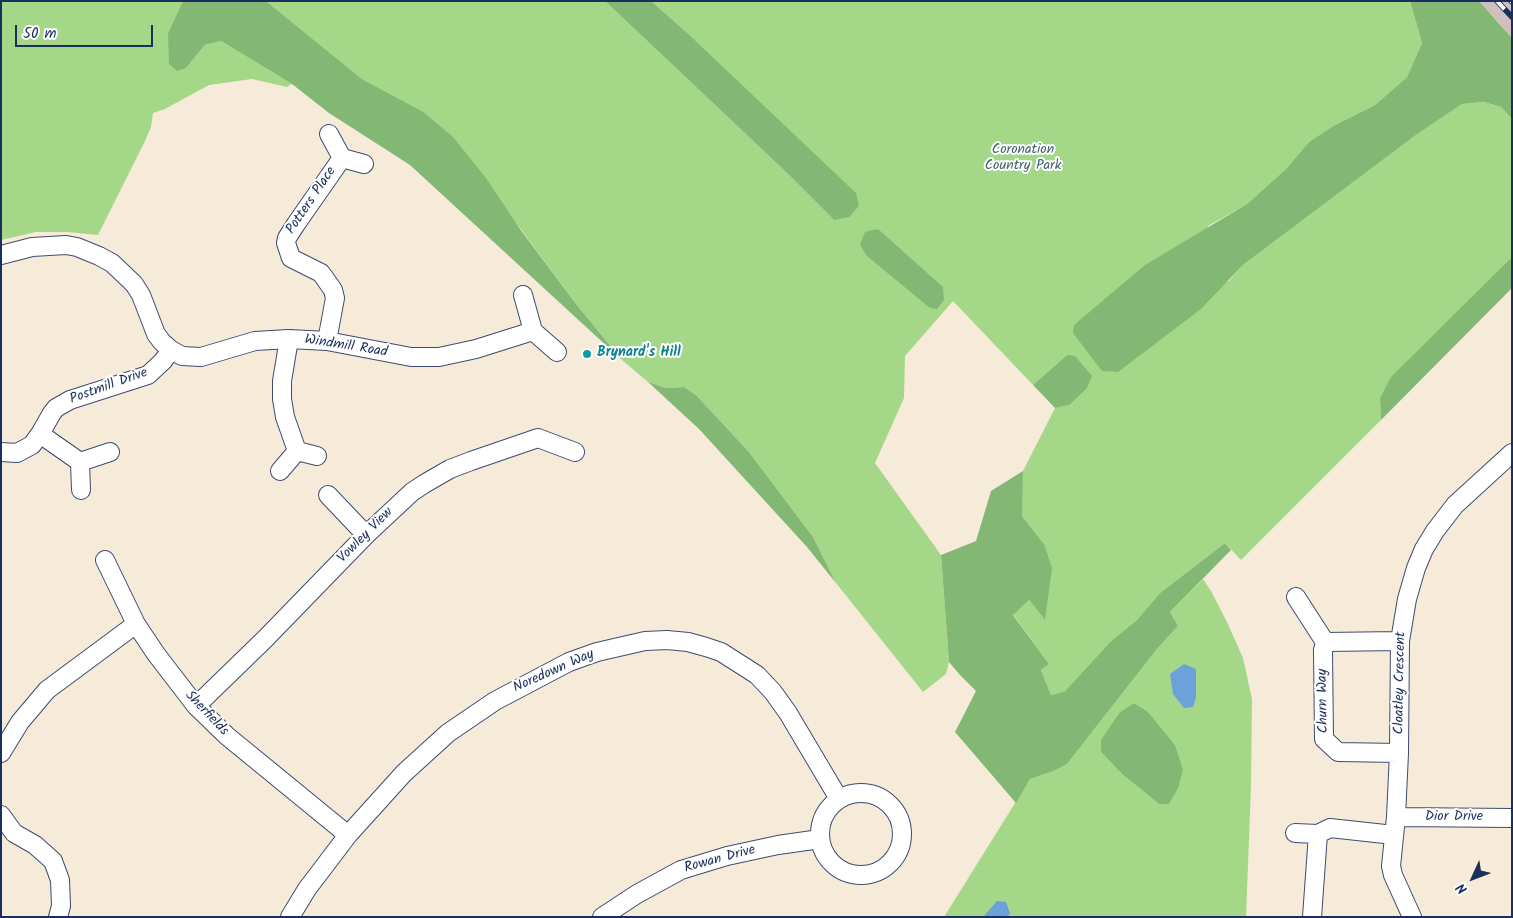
<!DOCTYPE html>
<html>
<head>
<meta charset="utf-8">
<style>
	body { margin:0 }
	#map { position:relative; width:1513px; height:918px; overflow:hidden; background:#f6ebd8; font-family:Kalam,sans-serif }
	canvas { display:block }
	.frame { position:absolute; inset:0; border:2px solid #1b2f5e; pointer-events:none }
	.north { position:absolute; left:1448px; top:853px; width:50px; height:50px; -webkit-text-stroke:4px #fff; paint-order:stroke; rotate:227deg; font-size:14px; font-weight:700; line-height:20px; text-align:center; color:#1b2f5e }
	.north::after { content:''; display:block; margin:auto; width:18px; height:22px; background:#1b2f5e; clip-path:polygon(50% 0,100% 100%,50% 72%,0 100%) }
	.scale { position:absolute; left:15px; top:25px; width:138px; height:22px; box-sizing:border-box; border:2px solid #1b2f5e; border-top:0; padding-left:6px; font-size:15px; line-height:18px; white-space:nowrap; color:#1b2f5e; -webkit-text-stroke:4px #fff; paint-order:stroke }
</style>
</head>
<body>
<div id="map">
<canvas width="1513" height="918"></canvas>
<div class="frame"></div>
<div class="north">N</div>
<div class="scale">50 m</div>
</div>
<script>
const ctx = document.querySelector('canvas').getContext('2d');
ctx.lineJoin = 'round';
function fillPath(path, color) { ctx.fillStyle = color; ctx.fill(path, 'evenodd'); }
const poly = rows => new Path2D(rows.map(r => 'M' + r).join(''));
function trace(path, color, width, dash) { ctx.strokeStyle = color; ctx.lineWidth = width; ctx.lineCap = dash ? 'butt' : 'round'; ctx.setLineDash(dash || []); ctx.stroke(path); }
function write(font, color, halo, rows, align = 'center') {
  ctx.font = font + ' Kalam,sans-serif'; ctx.lineWidth = 4; ctx.setLineDash([]); ctx.textBaseline = 'middle'; ctx.strokeStyle = halo; ctx.fillStyle = color; for (const [text, x, y, turn = 0] of rows) {
    ctx.save(); ctx.translate(x, y); ctx.rotate((+turn || 0) * Math.PI / 180); ctx.textAlign = isNaN(turn) ? turn : align; if (halo) ctx.strokeText(text, 0, 0); ctx.fillText(text, 0, 0); ctx.restore();
  }
}
fillPath(poly([
	[1479,1,1512,1,1512,38,1500,24]
]), '#d1bfbf');
fillPath(poly([
	[1,1,183,1,169,34,186,68,205,45,221,41,292,84,287,87,252,79,209,85,165,109,153,113,151,127,145,141,98,235,67,232,36,232,1,240],
	[266,1,605,1,786,172,834,220,684,30,651,1,1410,1,1422,43,1407,77,1375,105,1333,126,1309,142,1286,169,1247,204,1208,226,1228,282,1243,265,1416,135,1462,104,1484,102,1501,107,1512,119,1512,257,1380,398,1381,420,1241,560,1225,543,1160,593,1137,620,1111,641,1065,691,1051,695,1041,670,1049,664,1013,614,1029,600,1045,620,1044,544,1022,516,1022,487,1023,471,1055,408,1069,405,1067,355,1033,385,953,301,905,356,904,398,875,463,941,555,949,662,946,674,923,692,836,583,813,537,749,452,696,395,684,387,666,388,648,382,622,360,576,304,520,228,422,111,362,79],
	[1203,579,1211,591,1227,622,1243,658,1252,699,1251,786,1246,917,944,917,1030,779,1054,771,1067,764,1157,649,1178,626,1170,612],
	[1134,703,1147,711,1159,804,1122,774,1101,752,1120,712]
]), '#a4d888');
fillPath(poly([
	[183,1,266,1,362,79,422,111,453,137,486,178,520,229,576,304,622,360,410,165,329,113,292,84,221,41,205,45,186,68,177,71,169,64,168,34],
	[605,1,651,1,684,30,856,193,859,206,849,217,834,220,786,172],
	[1410,1,1479,1,1512,38,1512,119,1501,107,1484,102,1462,104,1416,135,1243,265,1201,309,1118,372,1102,371,1073,333,1074,325,1145,265,1247,204,1286,169,1309,142,1333,126,1375,105,1407,77,1422,43],
	[878,229,943,287,944,300,937,309,930,308,867,256,860,245,865,232],
	[1512,257,1512,288,1381,420,1380,398,1391,377],
	[1067,355,1075,356,1092,376,1087,388,1069,405,1055,408,1033,385],
	[648,382,666,388,684,387,696,395,749,452,813,537,836,583,807,547,699,429],
	[1023,471,1022,516,1044,544,1052,568,1045,620,1029,600,1013,615,1049,664,1041,670,1051,695,1065,691,1111,641,1137,620,1160,593,1225,543,1231,550,1170,612,1178,626,1157,649,1067,764,1054,771,1030,779,1016,803,955,732,976,691,960,675,949,662,941,555,976,541,991,491],
	[1134,703,1147,711,1175,745,1183,770,1178,788,1169,804,1159,804,1122,774,1101,752,1101,740,1120,712]
]), '#83b874');
fillPath(poly([
	[1184,664,1196,669,1196,697,1193,707,1184,708,1173,694,1170,674],
	[997,901,1006,902,1010,913,1008,917,983,917]
]), '#6ca1d9');
const street = poly([
	[329,134,342,158],
	[1,255,32,247,66,245,77,247,99,256,112,263,134,284,141,295,156,334,162,342,171,350,182,356,201,357,255,341,289,339,327,341,411,357,439,357,476,349,533,331,557,352],
	[523,295,533,331],
	[327,341,335,298,333,290,321,273,291,258,286,243,287,238,296,224,342,158,364,164],
	[40,434,80,462,81,490],
	[297,451,317,456],
	[1,452,17,453,32,445,40,434,52,413,56,408,70,400,148,375,163,361,171,350],
	[80,462,110,452],
	[280,471,297,451,285,417,282,399,282,381,289,339],
	[328,495,366,535],
	[105,560,136,624,156,654,196,706,227,736,348,835],
	[1296,597,1325,642],
	[196,706,265,639,366,535,412,492,424,484,450,469,471,461,538,438,575,452],
	[1,753,20,722,47,690,136,624],
	[1399,753,1338,752,1324,739,1323,650,1325,642,1400,641],
	'820 834a41 41 0 1 1 82 0a41 41 0 1 1-82 0Z',
	[1,815,14,833,35,845,53,861,60,880,61,906,58,917],
	[1396,817,1512,818],
	[1295,833,1318,834],
	[290,917,307,889,348,835,404,773,448,733,495,701,569,662,597,652,645,641,667,640,688,642,706,647,721,652,757,675,773,692,788,713,839,799],
	[602,917,637,894,681,870,727,856,778,845,820,839],
	[1312,917,1318,834,1330,828,1394,835],
	[1412,917,1393,875,1391,866,1396,817,1399,753,1400,641,1407,599,1416,568,1424,549,1435,531,1455,505,1512,453]
]);
trace(street, '#3c4b70', 20);
trace(street, '#fff', 18);
const rail = poly([
	[1497,1,1512,17],
	[1511,1,1512,2]
]);
trace(rail, '#1b2f5e', 5.5);
trace(rail, '#fff', 4, [11]);
for (const [x, y, r, color] of [
	[587,354,5,"#0f9aa8"]
]) { const dot = new Path2D(); dot.arc(x, y, r, 0, 2 * Math.PI); ctx.fillStyle = color; ctx.fill(dot); trace(dot, '#fff', 2); }
write('14px', '#44626b', '#fff', [
	["Coronation",1023,151],
	["Country Park",1023,167]
]);
write('14px', '#1b2f5e', '#fff', [
	["Potters Place",312,201,-56],
	["Windmill Road",346,347,9],
	["Postmill Drive",109,387,-20],
	["Vowley View",366,536,-45],
	["Noredown Way",554,672,-24],
	["Cloatley Crescent",1401,683,-89],
	["Churn Way",1324,701,-91],
	["Sherfields",206,714,46],
	["Dior Drive",1454,818],
	["Rowan Drive",720,860,-15]
]);
write('bold 14px', '#0d838f', '#fff', [
	["Brynard's Hill",597,354]
], 'left');
</script>
</body>
</html>
